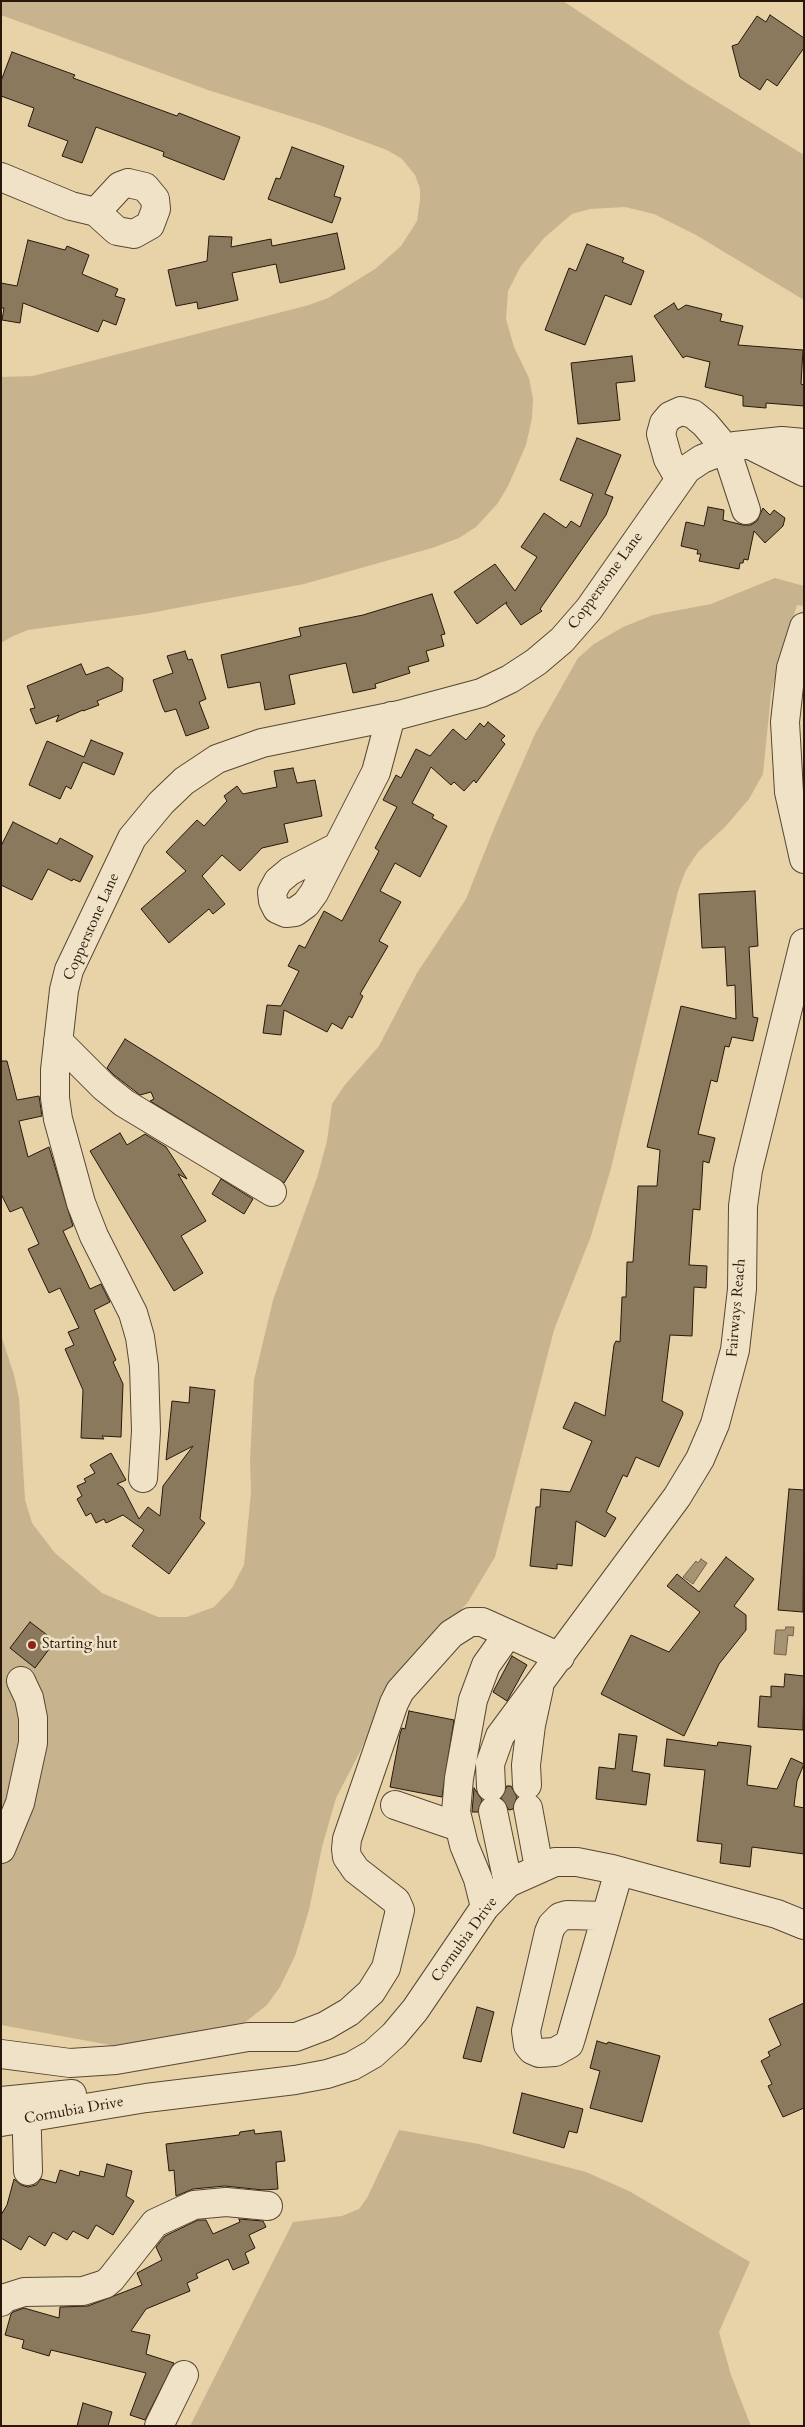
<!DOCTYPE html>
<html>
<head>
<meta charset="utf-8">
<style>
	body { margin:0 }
	#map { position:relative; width:805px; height:2427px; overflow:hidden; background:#e8d3a9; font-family:Cardo,serif }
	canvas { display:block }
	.frame { position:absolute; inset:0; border:2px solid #27180a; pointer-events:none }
</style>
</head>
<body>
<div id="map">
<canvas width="805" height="2427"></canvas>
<div class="frame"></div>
</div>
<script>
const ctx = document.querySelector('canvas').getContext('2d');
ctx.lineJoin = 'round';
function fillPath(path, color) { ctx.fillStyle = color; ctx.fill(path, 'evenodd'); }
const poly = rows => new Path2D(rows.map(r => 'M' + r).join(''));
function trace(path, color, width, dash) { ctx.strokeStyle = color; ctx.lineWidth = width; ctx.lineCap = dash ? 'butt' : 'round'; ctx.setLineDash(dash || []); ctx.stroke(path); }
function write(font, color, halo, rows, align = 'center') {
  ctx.font = font + ' Cardo,serif'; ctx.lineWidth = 5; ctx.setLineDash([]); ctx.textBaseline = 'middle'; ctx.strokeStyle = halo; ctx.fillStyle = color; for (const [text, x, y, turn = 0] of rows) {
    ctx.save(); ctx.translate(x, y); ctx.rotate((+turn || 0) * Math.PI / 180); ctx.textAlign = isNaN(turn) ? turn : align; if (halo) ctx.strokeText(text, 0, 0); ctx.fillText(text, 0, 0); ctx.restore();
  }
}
fillPath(poly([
	[1,1,563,1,688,84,804,155,804,300,696,235,654,214,625,207,590,209,572,214,544,238,521,266,508,291,506,319,514,347,529,378,533,399,532,418,526,445,508,486,498,503,476,527,459,538,432,548,304,584,145,614,28,630,13,636,1,643,1,377,33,376,309,305,328,298,375,269,401,246,417,221,420,200,420,189,415,175,402,159,387,150,319,125,208,90,1,15],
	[775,578,804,586,804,606,797,605,777,671,771,694,763,774,749,799,725,827,698,852,686,870,678,891,611,1168,591,1236,554,1330,495,1557,468,1602,384,1697,360,1752,336,1798,322,1847,309,1910,295,1956,280,1987,267,2005,243,2024,121,2047,1,2025,1,1335,14,1375,19,1398,25,1500,32,1523,55,1553,102,1593,158,1617,187,1617,214,1607,232,1588,244,1565,251,1492,250,1460,254,1380,273,1300,317,1178,327,1141,332,1104,344,1086,379,1046,417,973,466,899,495,826,535,734,578,658,594,644,623,627,653,615,711,604],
	[399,2130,479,2144,586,2172,629,2191,750,2262,719,2332,731,2375,751,2426,190,2426,293,2222,342,2216,359,2209,367,2198]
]), '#c7b38e');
const water = poly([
	[701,1559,707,1563,693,1584,683,1577,696,1561,698,1563,701,1559],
	[786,1627,794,1627,793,1636,788,1635,786,1655,774,1654,776,1630,785,1630,786,1627]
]);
fillPath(water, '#a69373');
trace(water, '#736249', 1);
const building = poly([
	[770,15,804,38,804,48,777,86,767,79,760,90,740,77,732,46,738,44,757,16,766,22,770,15],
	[12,52,75,75,73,78,177,116,179,113,240,137,224,180,163,156,164,152,96,127,82,163,62,156,68,141,28,126,34,108,1,96,1,81,12,52],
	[292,147,344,166,334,196,341,198,332,223,268,199,276,178,280,179,292,147],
	[337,233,345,269,280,283,276,264,232,273,238,300,198,309,197,302,176,306,168,270,207,261,209,236,232,237,231,247,271,239,272,246,337,233],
	[28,240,65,250,67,246,89,255,82,274,118,289,115,296,125,299,116,325,103,320,98,332,23,303,20,323,2,320,4,308,1,308,1,283,17,286,28,240],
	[587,244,624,258,622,262,644,271,631,305,605,295,585,345,545,330,569,268,576,271,587,244],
	[674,303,678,310,686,305,722,314,720,321,743,326,738,345,803,350,801,384,804,385,804,406,766,403,766,408,743,406,743,396,705,387,710,362,686,356,683,358,654,316,674,303],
	[632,356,635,381,616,383,620,420,578,424,571,363,632,356],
	[577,438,621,455,605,494,613,497,606,515,540,609,542,611,521,625,506,604,507,602,477,624,454,592,495,564,515,591,537,557,521,547,544,513,566,528,571,521,580,527,593,494,560,480,577,438],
	[708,507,724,510,723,520,743,525,751,525,757,521,763,508,770,515,774,510,785,518,783,526,765,543,754,531,748,560,744,559,743,563,740,563,739,569,699,561,701,554,697,554,698,550,681,546,686,522,704,526,708,507],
	[432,594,445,634,441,635,444,646,426,651,429,661,408,667,410,673,375,684,376,688,353,693,346,663,289,675,295,704,265,710,260,682,228,688,221,655,301,636,299,628,363,615,432,594],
	[185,651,188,660,192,659,206,699,199,702,209,728,186,736,176,709,165,712,163,708,153,680,173,673,167,656,185,651],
	[81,664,86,675,108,667,123,678,122,691,97,701,99,705,83,711,83,710,56,722,59,715,36,724,30,709,35,708,27,686,81,664],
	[488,722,505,736,501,740,505,744,476,783,474,780,464,791,454,782,451,785,431,767,412,803,434,815,432,818,447,826,420,877,395,863,380,891,401,902,379,941,388,946,360,994,363,996,352,1018,349,1016,342,1029,332,1023,327,1032,284,1010,281,1035,263,1033,267,1005,281,1006,299,971,288,966,299,945,305,948,324,911,342,921,379,851,375,848,397,807,383,800,396,775,401,778,416,749,430,756,453,729,466,740,480,723,484,727,488,722],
	[91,740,123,753,114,775,83,762,71,789,66,786,60,799,29,785,47,741,84,757,91,740],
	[293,768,297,783,315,780,322,816,284,824,288,842,262,848,240,871,222,855,202,876,225,904,213,914,209,909,169,943,141,909,186,871,166,852,197,820,204,826,227,801,224,796,237,786,243,794,277,787,274,771,293,768],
	[13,822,57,844,60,838,93,856,80,882,73,879,72,881,48,869,32,900,1,885,1,846,13,822],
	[755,891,758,946,749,947,753,1017,758,1018,753,1041,732,1037,729,1047,725,1046,717,1082,711,1080,698,1134,715,1138,709,1163,703,1161,700,1210,693,1209,689,1265,707,1266,706,1288,694,1287,692,1336,670,1335,662,1401,682,1411,683,1414,659,1467,636,1457,627,1477,623,1475,606,1512,616,1518,605,1537,576,1521,572,1566,557,1564,557,1569,530,1566,536,1507,540,1507,541,1489,570,1492,592,1441,563,1428,575,1402,605,1416,614,1345,616,1341,620,1342,622,1297,626,1297,627,1262,633,1262,638,1186,657,1186,660,1150,647,1147,681,1006,736,1019,735,985,727,986,725,947,702,948,699,894,755,891],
	[125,1039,304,1151,284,1183,150,1101,154,1099,151,1092,140,1095,114,1075,107,1068,125,1039],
	[1,1061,7,1061,17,1100,39,1096,42,1116,19,1121,28,1157,49,1147,73,1226,63,1231,90,1289,101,1284,110,1302,94,1310,116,1360,113,1362,123,1384,121,1437,102,1436,104,1439,81,1438,83,1390,65,1349,74,1345,68,1332,79,1328,60,1288,49,1293,28,1249,39,1244,22,1207,10,1212,1,1194,1,1061],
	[120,1133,127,1145,145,1134,166,1147,187,1179,178,1174,206,1221,181,1236,203,1273,174,1291,90,1151,120,1133],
	[221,1179,253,1199,244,1214,212,1194,221,1179],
	[190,1387,215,1390,200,1519,205,1523,169,1574,132,1546,144,1530,123,1515,106,1523,104,1519,96,1523,91,1513,86,1516,77,1499,82,1496,77,1486,86,1482,84,1479,95,1473,90,1465,111,1453,126,1480,117,1484,123,1488,139,1519,148,1507,160,1516,163,1486,193,1446,166,1460,172,1401,189,1403,190,1387],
	[789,1489,804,1490,803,1612,778,1610,789,1489],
	[726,1557,754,1579,734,1606,746,1615,746,1630,719,1664,684,1736,601,1694,631,1635,669,1652,700,1612,667,1586,677,1574,699,1592,726,1557],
	[30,1622,55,1641,35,1668,10,1648,30,1622],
	[512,1656,527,1665,507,1701,493,1692,512,1656],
	[785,1674,804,1676,803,1730,758,1727,760,1696,771,1697,771,1686,784,1687,785,1674],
	[409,1711,454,1720,442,1797,390,1787,400,1734,402,1728,405,1729,409,1711],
	[619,1734,637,1736,632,1771,650,1774,646,1805,596,1799,599,1767,615,1769,619,1734],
	[667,1739,717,1746,718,1742,751,1746,747,1785,777,1789,791,1758,804,1764,797,1781,794,1806,804,1808,804,1854,752,1847,750,1867,720,1863,722,1844,697,1841,705,1770,664,1766,667,1739],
	[507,1786,511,1786,517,1797,513,1809,509,1810,501,1798,507,1786],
	[474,1788,482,1800,478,1812,472,1812,474,1788],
	[804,2003,804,2108,783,2117,768,2086,772,2084,761,2061,770,2056,768,2052,781,2045,769,2019,804,2003],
	[477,2007,494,2012,481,2062,463,2058,477,2007],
	[597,2041,607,2044,608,2042,660,2056,642,2122,590,2108,600,2071,590,2068,597,2041],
	[522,2093,583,2109,577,2133,569,2131,564,2148,513,2133,522,2093],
	[254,2130,255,2134,281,2131,285,2161,276,2162,278,2189,263,2190,225,2186,193,2189,176,2196,174,2170,169,2171,166,2144,239,2135,240,2132,254,2130],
	[107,2164,132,2171,126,2196,134,2201,113,2235,96,2225,88,2239,73,2231,67,2240,53,2232,45,2246,29,2236,21,2250,1,2238,1,2215,7,2205,14,2179,21,2185,28,2187,36,2185,41,2179,56,2183,60,2170,79,2176,80,2171,104,2177,107,2164],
	[239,2219,263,2221,266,2227,249,2235,255,2248,245,2253,249,2263,233,2270,228,2259,196,2274,198,2278,187,2283,190,2291,146,2309,131,2331,150,2335,146,2354,174,2363,145,2420,130,2415,146,2373,51,2350,49,2356,22,2348,24,2340,5,2335,11,2314,13,2312,24,2308,59,2318,60,2307,88,2306,142,2285,137,2273,162,2260,156,2247,165,2236,198,2220,206,2220,213,2234,240,2222,239,2219],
	[83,2403,112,2412,108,2426,77,2426,83,2403]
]);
fillPath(building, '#8b795d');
trace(building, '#27180a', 1);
const minor = poly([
	[1,177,71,206,96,212],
	[128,183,145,187,155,199,156,209,150,225,134,234,117,231,96,212,120,186,128,183],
	[750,445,804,472],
	[679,478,668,459,661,434,664,423,670,416,681,411,693,414,705,424,726,449,746,510],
	[804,627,791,668,785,722,789,792,804,859],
	[337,847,290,871,278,881,272,892,273,901,277,909,286,913,295,912,306,904,314,893,376,772,391,716],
	[58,1041,104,1087,124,1103,272,1192],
	[143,1478,146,1431,144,1366,140,1337,133,1313,94,1236,81,1203,58,1119,55,1098,55,1070,64,990,69,970,132,838,161,803,184,781,217,759,262,743,399,715,481,693,510,679,536,662,562,640,589,609,687,469,702,459,735,446,782,441,804,443],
	[527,1785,526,1765,531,1725,539,1688],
	[491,1787,490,1764,500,1736,677,1497,700,1459,715,1424,735,1350,742,1289,743,1206,748,1170,804,943],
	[395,1805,459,1827],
	[528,1808,539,1868],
	[493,1811,508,1883],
	[1,1849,20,1803,33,1743,33,1718,29,1698,21,1681],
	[485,1907,478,1879,464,1845,456,1812,459,1778,473,1700,486,1665,508,1634],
	[606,1916,567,1915,560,1917,552,1925,549,1932,526,2031,528,2045,532,2050,539,2053,555,2052,569,2044,571,2038,619,1871],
	[1,2054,70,2063,116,2060,248,2037,296,2037,325,2026,349,2012,371,1992,386,1968,400,1910,396,1901,356,1870,347,1857,346,1849,347,1839,394,1703,400,1691,451,1634,470,1622,482,1622,560,1657],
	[26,2100,28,2171],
	[1,2101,72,2094],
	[1,2122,146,2098,295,2080,327,2074,352,2066,373,2054,394,2035,415,2010,485,1907,508,1883,555,1862,577,1862,612,1869,777,1914,804,1925],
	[1,2302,5,2298,24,2292,83,2291,105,2284,111,2279,155,2223,194,2205,226,2202,268,2206],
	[159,2426,184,2375]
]);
trace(minor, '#574732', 30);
trace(minor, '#f0e2c7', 28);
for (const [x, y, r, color] of [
	[32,1645,5,"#8f2418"]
]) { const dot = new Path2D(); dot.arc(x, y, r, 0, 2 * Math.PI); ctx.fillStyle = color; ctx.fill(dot); trace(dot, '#f0e2c7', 2); }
write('15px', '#27180a', '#f0e2c7', [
	["Copperstone Lane",606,581,-54],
	["Copperstone Lane",92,927,-66],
	["Fairways Reach",737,1308,-85],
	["Cornubia Drive",465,1940,-54],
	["Cornubia Drive",74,2111,-10]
]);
write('15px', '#27180a', '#f0e2c7', [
	["Starting hut",42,1645]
], 'left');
</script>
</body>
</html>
